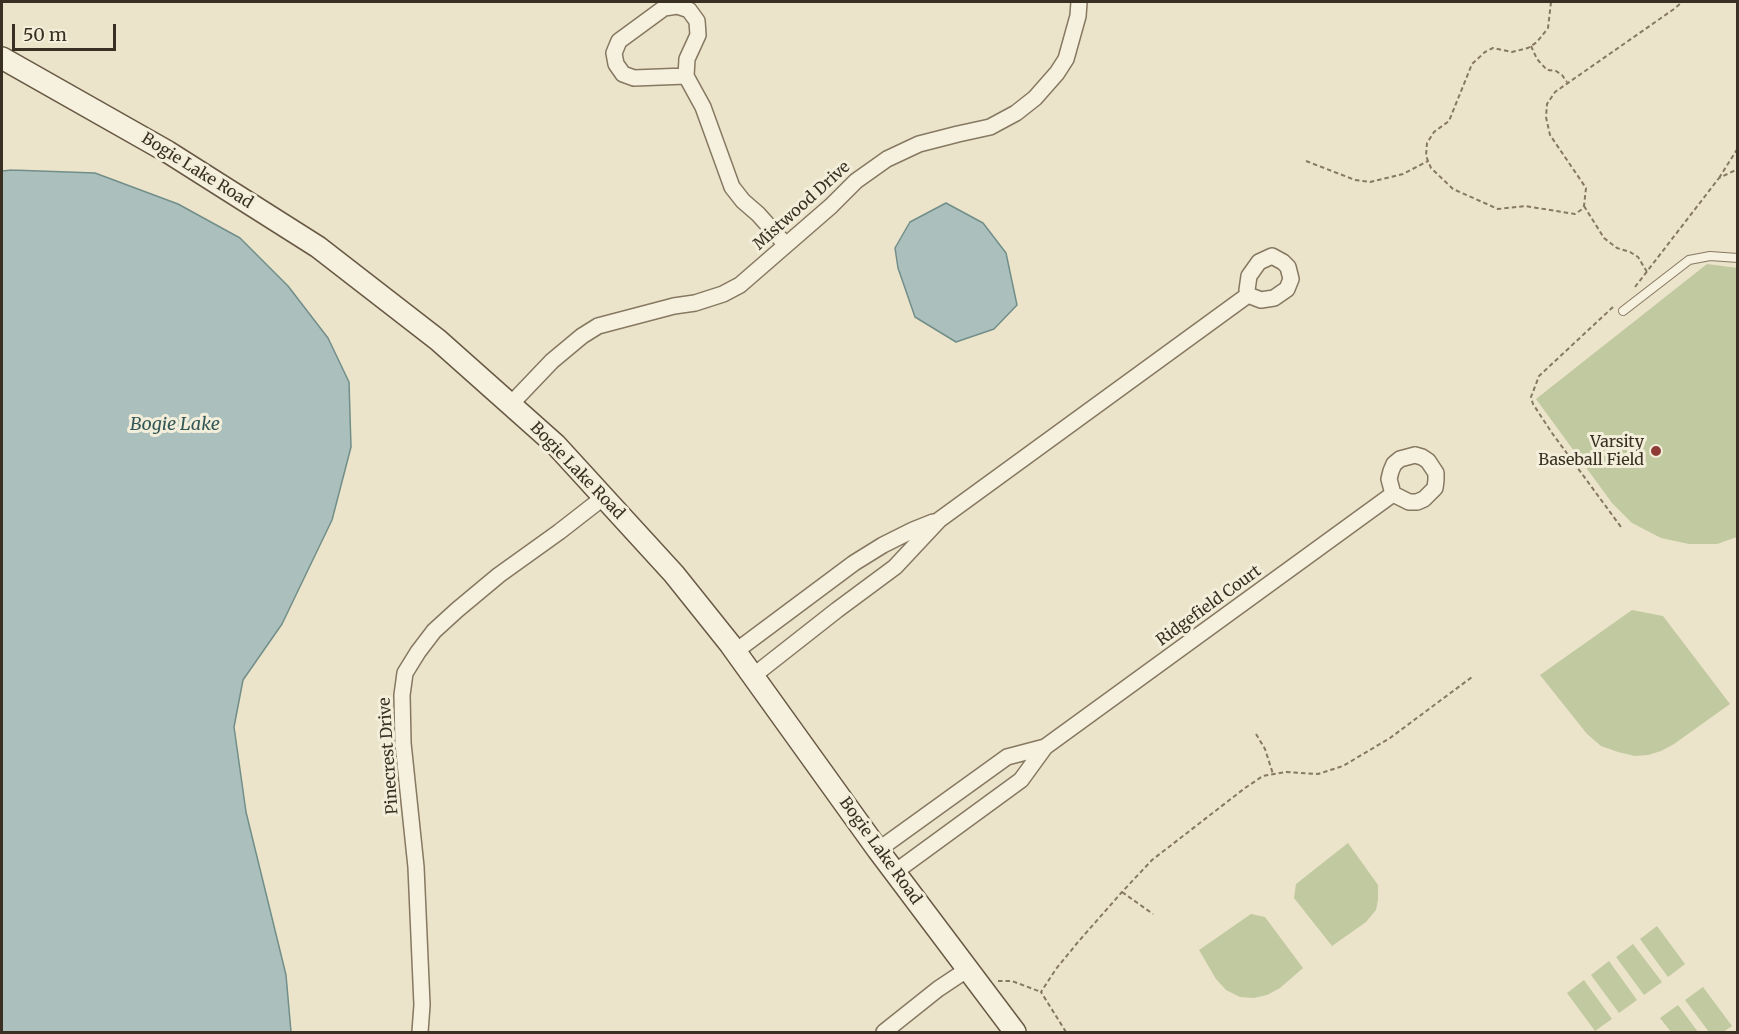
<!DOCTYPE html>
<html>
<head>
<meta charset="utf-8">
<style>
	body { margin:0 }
	#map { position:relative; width:1739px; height:1034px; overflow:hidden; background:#ebe4cb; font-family:Merriweather,serif }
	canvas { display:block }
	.frame { position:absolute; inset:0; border:3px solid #392f23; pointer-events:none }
	.scale { position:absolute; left:12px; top:24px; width:104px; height:27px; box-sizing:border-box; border:3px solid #392f23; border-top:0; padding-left:8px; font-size:18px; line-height:21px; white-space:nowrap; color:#392f23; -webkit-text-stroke:4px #f3eeda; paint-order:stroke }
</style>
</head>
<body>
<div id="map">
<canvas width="1739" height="1034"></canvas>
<div class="frame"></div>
<div class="scale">50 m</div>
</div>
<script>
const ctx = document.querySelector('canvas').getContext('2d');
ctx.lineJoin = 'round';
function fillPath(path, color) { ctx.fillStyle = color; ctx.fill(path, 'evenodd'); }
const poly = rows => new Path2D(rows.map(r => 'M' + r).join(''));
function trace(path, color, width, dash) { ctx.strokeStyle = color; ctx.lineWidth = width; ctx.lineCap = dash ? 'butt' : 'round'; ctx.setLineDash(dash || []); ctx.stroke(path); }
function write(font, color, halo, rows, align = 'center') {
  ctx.font = font + ' Merriweather,serif'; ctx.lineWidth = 6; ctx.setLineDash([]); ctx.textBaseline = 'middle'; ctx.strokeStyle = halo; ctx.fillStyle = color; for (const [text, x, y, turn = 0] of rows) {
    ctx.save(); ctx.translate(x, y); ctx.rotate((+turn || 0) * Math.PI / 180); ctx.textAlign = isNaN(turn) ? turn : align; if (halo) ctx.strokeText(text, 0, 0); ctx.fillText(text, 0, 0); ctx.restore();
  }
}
fillPath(poly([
	[1707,264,1738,268,1737,537,1717,544,1689,544,1661,538,1632,523,1612,503,1536,399],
	[1632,610,1663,616,1730,704,1674,744,1661,751,1648,755,1635,756,1618,752,1601,746,1587,734,1540,675],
	[1348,843,1378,885,1378,900,1376,910,1366,922,1332,946,1294,898,1296,884],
	[1251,914,1265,917,1303,968,1280,988,1267,995,1254,998,1240,997,1226,990,1216,979,1199,950],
	[1657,926,1685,964,1668,977,1640,939],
	[1633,944,1662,982,1644,995,1616,957],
	[1609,961,1637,1000,1619,1013,1591,975],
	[1584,980,1612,1019,1595,1031,1567,993],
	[1703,987,1732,1026,1723,1032,1709,1032,1685,1000],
	[1678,1005,1698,1032,1671,1032,1660,1018]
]), '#c1c9a0');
const water = poly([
	[12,170,95,173,178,204,240,238,288,286,328,338,349,382,351,447,332,520,282,624,243,680,234,727,246,812,286,975,291,1032,2,1032,2,171,12,170],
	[946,203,983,223,1006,253,1017,305,994,329,956,342,915,317,898,268,895,248,910,222,946,203]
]);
fillPath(water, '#abc0bc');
trace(water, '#728e89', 1.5);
const service = poly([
	[1623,311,1689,260,1710,256,1738,258]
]);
const minor = poly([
	[686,76,634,78,623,74,616,64,614,53,619,41,664,8,677,6,689,10,697,21,698,35,687,59,686,76,703,107,732,187,743,201,758,214,786,245],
	[510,405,552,361,582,336,598,326,674,306,695,303,723,294,740,285,831,206,856,181,887,159,919,144,958,134,990,127,1016,113,1035,98,1057,73,1066,59,1078,16,1079,2],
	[1415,455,1422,457,1428,461,1436,473,1436,480,1435,488,1424,499,1417,502,1409,502,1393,494,1389,479,1391,471,1394,464,1400,459,1415,455],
	[736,651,854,563,883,545,913,530,933,522],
	[753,676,837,610,895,567,939,520,1248,295,1261,300,1274,298,1287,289,1291,279,1288,267,1283,262,1272,256,1259,262,1249,276,1247,290,1248,295],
	[878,850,1007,757,1045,747],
	[895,872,1021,780,1045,747,1393,494],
	[420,1032,422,1005,416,867,403,743,402,695,405,673,418,652,434,631,457,610,499,575,559,532,604,497],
	[884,1032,938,989,968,969]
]);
const secondary = poly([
	[2,58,168,152,318,247,438,340,556,445,674,574,730,644,878,850,1015,1032]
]);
trace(service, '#877861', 10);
trace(minor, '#877861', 18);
trace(secondary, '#695944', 24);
trace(poly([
	[1551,2,1548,28,1537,42,1528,48,1512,52,1493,48,1485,52,1472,64,1449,121,1434,132,1427,143,1426,156,1431,168,1453,189,1498,209,1525,206,1575,214,1581,210,1584,206,1586,188,1550,135,1546,117,1547,104,1555,92,1674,9,1682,2],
	[1531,46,1537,59,1547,70,1556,71,1562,75,1567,82],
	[1306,161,1355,180,1370,182,1403,174,1428,161],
	[1719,178,1738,148],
	[1584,206,1604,238,1617,248,1630,252,1638,257,1647,272],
	[1635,287,1719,178,1738,169],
	[1613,307,1539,376,1531,397,1533,404,1552,433,1621,527],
	[1256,734,1265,749,1273,774],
	[1122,892,1153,914],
	[998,981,1012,981,1041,992],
	[1066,1032,1041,992,1056,969,1078,942,1122,892,1152,860,1245,788,1263,776,1286,772,1318,774,1343,766,1390,738,1472,677]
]), '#877861', 2, [4.5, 3]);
trace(service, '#f6f1de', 8);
trace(minor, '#f6f1de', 15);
trace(secondary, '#f6f1de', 21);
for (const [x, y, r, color] of [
	[1656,451,6,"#903c36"]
]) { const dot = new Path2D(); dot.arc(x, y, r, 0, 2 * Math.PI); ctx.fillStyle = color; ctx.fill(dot); trace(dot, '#f3eeda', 2); }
write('16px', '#392f23', '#f3eeda', [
	["Bogie Lake Road",197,171,32],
	["Mistwood Drive",802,206,-42],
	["Bogie Lake Road",577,471,46],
	["Ridgefield Court",1209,606,-36],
	["Pinecrest Drive",389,756,-94],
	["Bogie Lake Road",880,851,54]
]);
write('16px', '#392f23', '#f3eeda', [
	["Varsity",1644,442],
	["Baseball Field",1644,460]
], 'right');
write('italic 18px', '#335757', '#f3eeda', [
	["Bogie Lake",175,425]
]);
</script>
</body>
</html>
